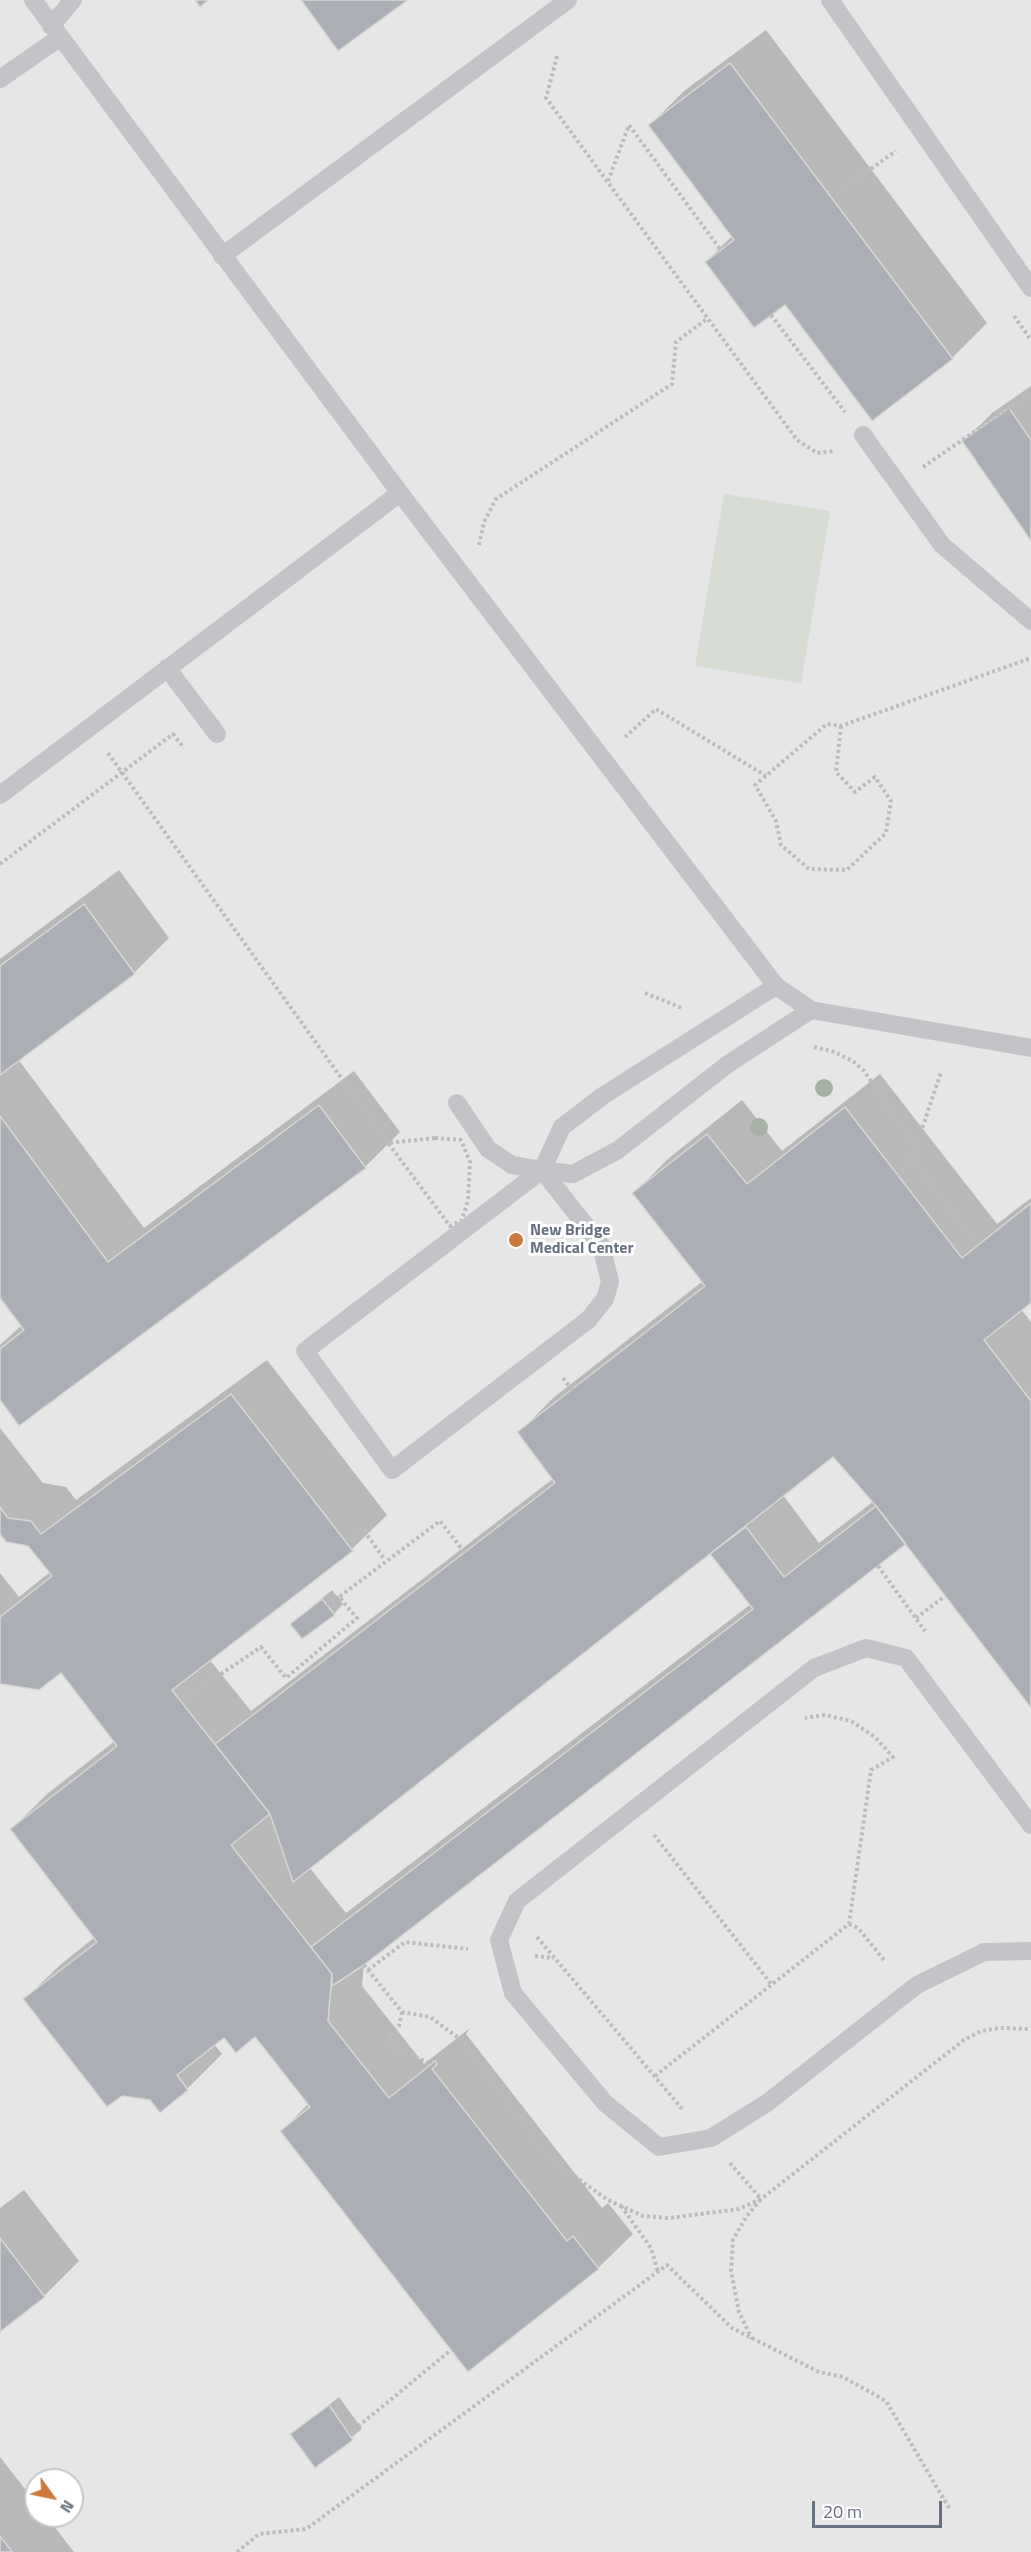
<!DOCTYPE html>
<html>
<head>
<meta charset="utf-8">
<style>
	body { margin:0 }
	#map { position:relative; width:1031px; height:2552px; overflow:hidden; background:#f5f6f3; font-family:"Titillium Web",sans-serif }
	canvas { display:block }
	.north { position:absolute; left:24px; top:2468px; width:60px; height:60px; box-sizing:border-box; background:#fff; border:2px solid #c3c6cc; border-radius:50%; rotate:123deg; font-size:16px; font-weight:700; line-height:24px; text-align:center; color:#687180 }
	.north::after { content:''; display:block; margin:auto; width:21px; height:27px; background:#cd793b; clip-path:polygon(50% 0,100% 100%,50% 72%,0 100%) }
	.scale { position:absolute; left:812px; top:2501px; width:130px; height:27px; box-sizing:border-box; border:3px solid #687180; border-top:0; padding-left:8px; font-size:18px; line-height:21px; white-space:nowrap; color:#687180; -webkit-text-stroke:4px #fff; paint-order:stroke }
</style>
</head>
<body>
<div id="map">
<canvas width="1031" height="2552"></canvas>
<div class="north">N</div>
<div class="scale">20 m</div>
</div>
<script>
const ctx = document.querySelector('canvas').getContext('2d');
ctx.lineJoin = 'round';
function fillPath(path, color) { ctx.fillStyle = color; ctx.fill(path, 'evenodd'); }
const poly = rows => new Path2D(rows.map(r => 'M' + r).join(''));
function trace(path, color, width, dash) { ctx.strokeStyle = color; ctx.lineWidth = width; ctx.lineCap = dash ? 'butt' : 'round'; ctx.setLineDash(dash || []); ctx.stroke(path); }
function write(font, color, halo, rows, align = 'center') {
  ctx.font = font + ' "Titillium Web",sans-serif'; ctx.lineWidth = 6; ctx.setLineDash([]); ctx.textBaseline = 'middle'; ctx.strokeStyle = halo; ctx.fillStyle = color; for (const [text, x, y, turn = 0] of rows) {
    ctx.save(); ctx.translate(x, y); ctx.rotate((+turn || 0) * Math.PI / 180); ctx.textAlign = isNaN(turn) ? turn : align; if (halo) ctx.strokeText(text, 0, 0); ctx.fillText(text, 0, 0); ctx.restore();
  }
}
fillPath(poly([
	[0,0,1031,0,1031,2552,0,2552],
	[36,2480,72,2480,72,2516,36,2516]
]), '#e6e6e6');
fillPath(poly([
	[724,494,830,511,801,683,695,666]
]), '#d6dcd4');
fillPath(poly([
	[766,30,987,323,952,358,872,418,785,303,706,262,733,235,650,125,684,91],
	[1031,386,1031,539,964,441,992,413],
	[119,870,169,938,134,973,18,1059,144,1228,354,1071,400,1132,365,1167,20,1424,0,1398,0,1345,22,1325,0,1295,0,959],
	[880,1074,997,1224,1031,1198,1031,1302,1021,1309,1031,1322,1031,1706,906,1542,364,1963,362,1986,424,2064,470,2028,466,2034,602,2208,608,2203,633,2234,598,2268,282,2131,309,2103,256,2035,224,2036,214,2044,222,2054,187,2089,160,2111,151,2099,25,1999,60,1965,95,1937,12,1829,47,1794,115,1741,61,1671,0,1683,0,1573,19,1597,50,1572,29,1544,0,1532,0,1428,43,1483,66,1487,76,1500,267,1360,387,1515,352,1549,209,1659,251,1711,554,1478,519,1433,553,1398,703,1281,634,1193,669,1158,742,1100,782,1151],
	[833,1455,874,1501,819,1543,783,1495],
	[710,1552,751,1604,346,1913,309,1867],
	[332,1590,343,1604,334,1614,292,1624],
	[24,2190,79,2261,44,2296,0,2330,0,2208],
	[339,2397,362,2429,315,2466,292,2434],
	[0,2457,36,2503,36,2516,46,2516,74,2552,0,2552]
]), '#0003');
const building = poly([
	[195,0,208,0,200,7,195,0],
	[301,0,408,0,338,51,301,0],
	[730,63,953,359,872,421,785,305,754,328,705,262,734,240,648,125,730,63],
	[1009,408,1031,440,1031,541,962,441,1009,408],
	[84,904,135,974,0,1075,0,966,84,904],
	[319,1105,366,1168,19,1426,0,1400,0,1349,24,1330,0,1298,0,1116,108,1262,319,1105],
	[845,1107,962,1258,1031,1203,1031,1303,984,1340,1031,1401,1031,1708,876,1506,833,1457,293,1882,270,1814,215,1744,555,1483,517,1432,705,1286,632,1193,707,1134,747,1184,845,1107],
	[231,1394,353,1551,172,1690,270,1814,231,1845,332,1974,328,2021,389,2098,435,2061,437,2064,432,2069,567,2241,573,2236,599,2269,468,2372,280,2131,310,2107,255,2037,236,2053,224,2038,177,2075,188,2090,160,2113,150,2100,122,2096,107,2107,23,1999,97,1942,10,1829,117,1746,61,1673,39,1690,0,1684,0,1617,52,1576,28,1546,6,1542,0,1534,0,1507,8,1518,31,1521,41,1534,231,1394],
	[876,1506,906,1544,364,1965,332,1986,332,1974,311,1947,753,1609,710,1554,746,1527,784,1577,876,1506],
	[322,1599,335,1615,302,1639,290,1624,322,1599],
	[0,2238,45,2297,0,2332,0,2238],
	[329,2405,353,2440,315,2468,290,2434,329,2405],
	[0,2536,12,2552,0,2552,0,2536]
]);
fillPath(building, '#abafb5');
trace(building, '#d7d7d5', 1.5);
trace(poly([
	[557,56,546,98,797,440,817,453,835,451],
	[608,181,629,125,720,249],
	[832,197,896,151],
	[771,315,845,412],
	[1014,316,1031,340],
	[923,467,1031,393],
	[479,545,484,522,496,499,672,384,676,342,708,318],
	[841,726,836,772,855,792,875,777,891,801,886,833,847,870,809,869,781,845,776,821,755,785,827,724,841,726,1031,658],
	[625,737,656,709,766,776],
	[108,753,388,1143],
	[0,864,173,734,184,748],
	[645,993,682,1008],
	[814,1047,835,1052,854,1062,864,1071,916,1147,919,1166,976,1246],
	[435,1138,461,1140,470,1162,468,1200,462,1220,450,1226,388,1143,435,1138],
	[899,1176,916,1147,941,1072],
	[563,1378,572,1390],
	[346,1541,362,1528,385,1560],
	[878,1566,925,1631],
	[327,1605,339,1597],
	[916,1618,945,1596],
	[181,1701,261,1647,286,1678,357,1618,339,1597,440,1521,465,1553],
	[654,1835,772,1985],
	[849,1924,858,1928,884,1960],
	[537,1937,683,2110],
	[535,1956,554,1958],
	[364,1965,402,2012,430,2017,464,2042,546,2156,608,2200,643,2216,669,2218,739,2209,761,2199,964,2040,981,2031,1000,2028,1031,2029],
	[368,1970,405,1942,468,1949],
	[402,2012,399,2026,389,2034,391,2046,431,2064],
	[655,2076,849,1924,871,1770,893,1757,875,1737,851,1721,825,1715,805,1718],
	[730,2163,761,2199,746,2217,733,2240,731,2271,739,2312,752,2339],
	[621,2206,651,2248,658,2272],
	[349,2434,451,2350],
	[237,2552,259,2534,306,2529,667,2265,732,2328,819,2372,843,2377,886,2401,949,2508]
]), '#b9bbbe', 4, [3, 3]);
trace(poly([
	[33,0,400,493,776,986,811,1010,1031,1048],
	[830,0,1031,288],
	[51,26,73,0],
	[0,79,59,38],
	[222,256,568,0],
	[863,435,942,545,1031,621],
	[167,668,217,734],
	[0,795,400,493],
	[776,986,604,1095,562,1127,542,1170,573,1174,618,1150,728,1064,811,1010],
	[457,1103,488,1149,512,1165,542,1170,601,1245,610,1282,605,1299,588,1320,392,1470,305,1351,542,1170],
	[1031,1825,906,1658,866,1648,814,1668,517,1901,499,1940,513,1993,605,2103,659,2147,711,2138,767,2103,917,1985,984,1952,1031,1951]
]), '#c2c4c7', 18);
ctx.fillStyle = '#a7b1a5';
for (const [x, y] of [
	[824,1088],
	[759,1127]
]) { ctx.beginPath(); ctx.arc(x, y, 9, 0, 2 * Math.PI); ctx.fill(); }
for (const [x, y, r, color] of [
	[516,1240,8,"#cd793b"]
]) { const dot = new Path2D(); dot.arc(x, y, r, 0, 2 * Math.PI); ctx.fillStyle = color; ctx.fill(dot); trace(dot, '#fff', 2); }
write('bold 16px', '#687180', '#fff', [
	["New Bridge",530,1231],
	["Medical Center",530,1249]
], 'left');
</script>
</body>
</html>
